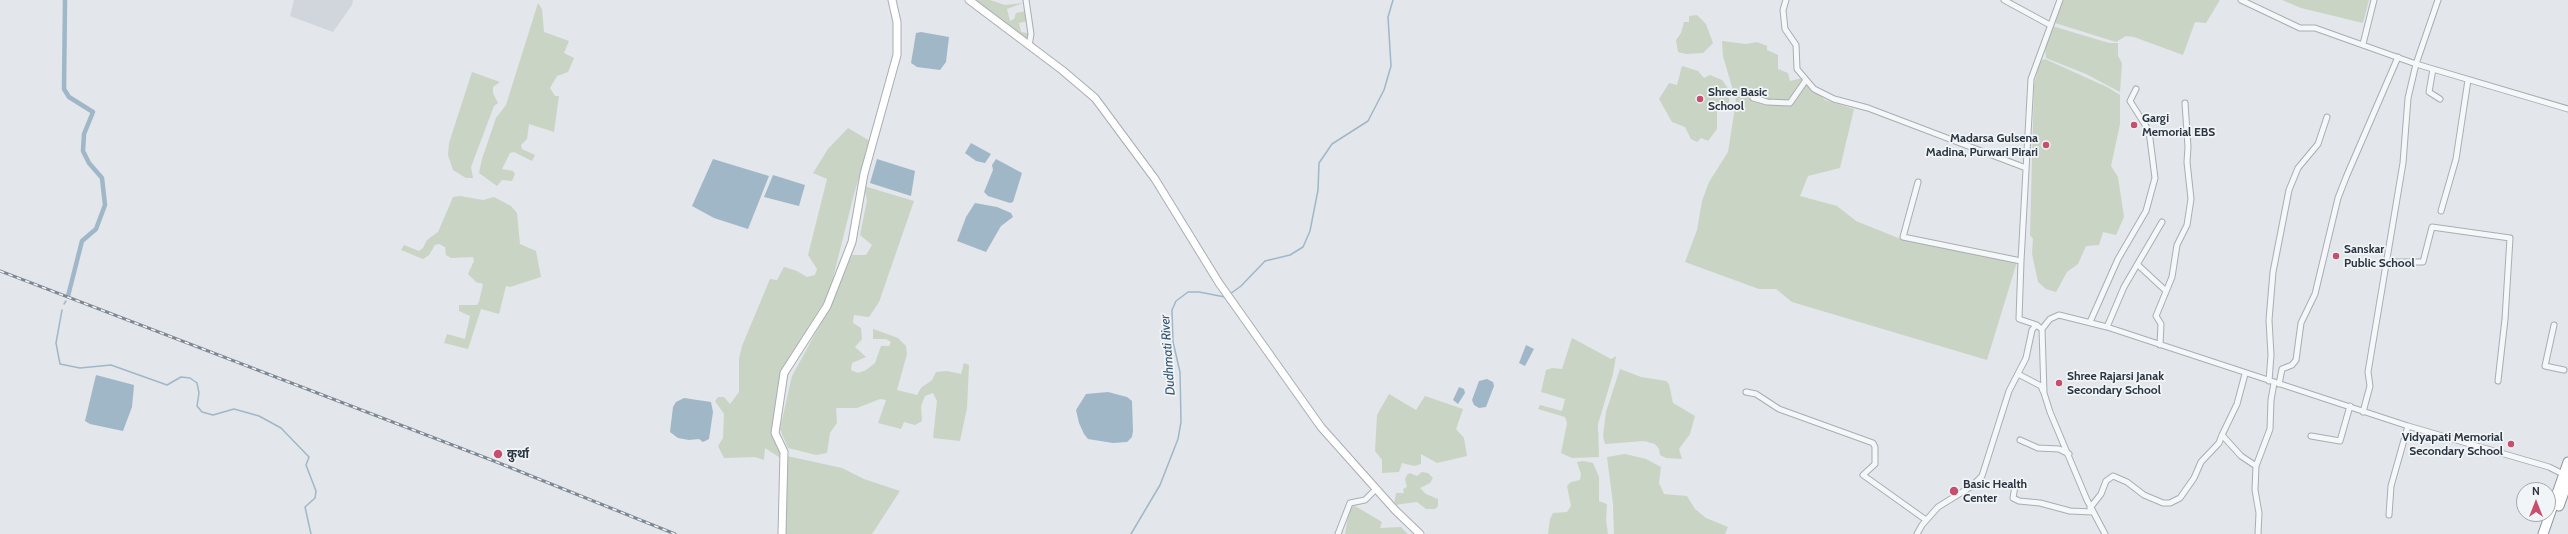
<!DOCTYPE html>
<html>
<head>
<meta charset="utf-8">
<style>
	body { margin:0 }
	#map { position:relative; width:2568px; height:534px; overflow:hidden; background:#e3e6ea; font-family:Cabin,sans-serif }
	canvas { display:block }
	.north { position:absolute; left:2516px; top:482px; width:40px; height:40px; box-sizing:border-box; background:#f2f5f8; border:1px solid #a2a9af; border-radius:50%; rotate:0deg; font-size:11px; font-weight:700; line-height:16px; text-align:center; color:#2b3642 }
	.north::after { content:''; display:block; margin:auto; width:14px; height:18px; background:#c94e6d; clip-path:polygon(50% 0,100% 100%,50% 72%,0 100%) }
</style>
</head>
<body>
<div id="map">
<canvas width="2568" height="534"></canvas>
<div class="north">N</div>
</div>
<script>
const ctx = document.querySelector('canvas').getContext('2d');
ctx.lineJoin = 'round';
function fillPath(path, color) { ctx.fillStyle = color; ctx.fill(path, 'evenodd'); }
const poly = rows => new Path2D(rows.map(r => 'M' + r).join(''));
function trace(path, color, width, dash) { ctx.strokeStyle = color; ctx.lineWidth = width; ctx.lineCap = dash ? 'butt' : 'round'; ctx.setLineDash(dash || []); ctx.stroke(path); }
function write(font, color, halo, rows, align = 'center') {
  ctx.font = font + ' Cabin,"Noto Sans Devanagari",sans-serif'; ctx.lineWidth = 3.5; ctx.setLineDash([]); ctx.textBaseline = 'middle'; ctx.strokeStyle = halo; ctx.fillStyle = color; for (const [text, x, y, turn = 0] of rows) {
    ctx.save(); ctx.translate(x, y); ctx.rotate((+turn || 0) * Math.PI / 180); ctx.textAlign = isNaN(turn) ? turn : align; if (halo) ctx.strokeText(text, 0, 0); ctx.fillText(text, 0, 0); ctx.restore();
  }
}
fillPath(poly([
	[294,0,353,0,352,5,333,32,290,16]
]), '#d1d6dc');
fillPath(poly([
	[971,0,990,0,1005,5,1023,3,1007,9,1010,21,1014,19,1016,13,1026,11,1028,21,1019,23,1021,32,1032,34,1027,42],
	[2063,0,2220,0,2206,23,2195,22,2183,55,2134,37,2126,36,2116,42,2055,23],
	[2282,0,2369,0,2363,23,2301,8],
	[538,3,542,9,544,32,569,41,564,53,574,58,568,72,557,76,550,88,555,96,559,96,554,132,529,124,527,139,521,145,522,149,535,155,532,161,514,152,510,153,502,169,513,171,515,174,512,181,502,180,497,186,479,173,482,159,496,118,506,105],
	[1697,15,1706,24,1713,43,1703,53,1686,54,1678,52,1676,40,1681,33,1684,22,1689,22,1689,16],
	[2052,26,2109,43,2118,43,2118,56,2122,63,2120,92,2086,74,2046,58,2045,48],
	[1722,41,1746,44,1757,42,1767,46,1767,50,1778,55,1778,69,1788,73,1790,81,1802,78,1825,100,1854,109,1840,168,1808,176,1800,196,1837,206,1856,221,1903,240,2017,262,1987,360,1792,302,1776,289,1759,289,1685,262,1697,230,1702,201,1709,182,1728,152,1736,101,1723,56],
	[2045,59,2107,87,2120,95,2120,124,2111,166,2118,177,2124,217,2116,235,2103,232,2099,245,2086,246,2078,264,2067,272,2056,292,2046,289,2038,282,2032,254,2033,239,2030,235,2034,85,2040,61],
	[1682,66,1698,71,1704,78,1710,75,1722,80,1729,90,1729,109,1717,105,1717,129,1708,141,1701,138,1697,142,1691,139,1685,127,1672,122,1659,99,1669,83,1677,85],
	[472,72,500,82,493,87,493,93,498,103,494,106,471,167,473,178,466,178,453,170,448,155,449,143],
	[848,128,870,141,854,194,829,294,780,372,772,431,782,459,765,448,764,460,755,457,724,458,718,446,723,438,724,414,715,401,718,397,724,397,730,404,739,392,739,359,742,346,770,279,777,280,784,267,797,271,807,277,815,275,817,269,808,255,827,179,813,173,828,149],
	[864,186,914,201,879,302,869,317,854,315,853,323,861,328,862,339,855,347,866,357,852,363,851,370,858,373,866,370,875,363,881,346,889,346,891,342,886,339,873,339,873,329,898,338,906,346,907,354,897,390,917,395,921,388,932,380,936,372,947,371,961,374,964,363,969,365,967,408,960,441,933,438,937,401,933,393,925,396,921,406,922,421,915,425,904,422,901,429,878,423,886,400,880,399,857,408,836,408,837,423,830,433,827,453,816,455,788,448,780,429,792,376,832,303,852,255,866,255,872,245,860,235,867,200],
	[460,196,483,200,494,197,511,206,517,213,520,244,536,251,541,277,510,287,506,286,499,314,481,309,468,349,444,343,447,334,465,339,470,316,459,311,459,305,477,305,479,302,483,284,476,282,468,274,474,261,473,257,451,258,446,255,445,247,439,244,435,245,429,255,423,259,401,250,404,245,419,251,423,248,427,240,438,232,453,197],
	[1572,338,1611,359,1616,356,1613,374,1598,424,1599,457,1572,458,1561,453,1567,423,1565,417,1538,409,1540,405,1562,411,1565,399,1541,392,1546,370,1552,368,1562,369],
	[1620,369,1641,377,1666,381,1669,384,1673,403,1695,416,1690,434,1679,449,1682,459,1666,458,1660,455,1659,449,1655,444,1644,441,1605,444,1603,436,1606,412],
	[1389,394,1416,410,1425,396,1463,409,1456,429,1464,438,1467,456,1437,463,1421,454,1421,464,1414,466,1402,463,1399,472,1382,473,1382,460,1375,451,1377,415],
	[1625,454,1646,459,1661,467,1659,483,1664,494,1687,496,1695,509,1706,518,1728,527,1725,534,1614,534,1613,504,1607,457],
	[787,456,842,468,864,479,900,491,872,534,786,534],
	[1583,461,1593,463,1599,477,1599,501,1607,504,1606,520,1608,534,1548,534,1550,519,1553,513,1567,512,1571,506,1567,486,1571,482,1580,480,1581,474,1577,462],
	[1422,472,1428,473,1433,478,1430,483,1420,488,1426,494,1438,499,1438,506,1435,509,1426,509,1417,502,1394,505,1396,493,1404,493,1403,489,1407,487,1405,479,1407,475,1410,473,1417,476],
	[1355,506,1382,522,1380,528,1401,527,1408,534,1345,534,1350,507]
]), '#cad4c4');
fillPath(poly([
	[921,32,949,37,946,62,940,70,917,67,911,63,916,33],
	[971,143,991,154,985,163,976,161,965,153],
	[713,159,769,176,748,229,714,218,692,206],
	[877,159,915,171,911,196,870,183],
	[996,159,1022,173,1013,202,1010,203,988,196,984,192,993,170,992,165],
	[773,175,805,185,799,206,764,197],
	[975,203,997,207,1011,213,1013,217,1001,226,986,252,957,241,966,217],
	[1526,345,1534,349,1525,366,1519,363],
	[96,375,134,385,132,407,123,431,90,424,85,421],
	[1487,379,1493,382,1494,386,1486,407,1479,408,1474,405,1472,400,1479,381],
	[1459,387,1464,389,1465,393,1458,404,1453,400],
	[1108,392,1127,397,1132,401,1133,431,1132,437,1127,442,1113,443,1088,439,1084,434,1079,423,1076,410,1086,394],
	[684,398,711,402,713,412,709,439,703,442,699,439,689,440,678,438,670,432,673,407,676,402]
]), '#a0b7c8');
trace(poly([
	[1230,294,1241,286,1265,261,1290,255,1303,247,1310,231,1318,190,1319,163,1332,144,1368,121,1384,90,1391,66,1388,17,1393,0],
	[64,304,66,301],
	[62,310,56,343,60,364,80,368,111,365,167,385,181,377,190,378,197,383,199,393,197,406,202,412,213,415,234,409,259,416,281,428,309,457,306,465,316,491,315,498,305,507,311,534],
	[1131,534,1160,485,1178,439,1181,422,1180,372,1173,342,1172,310,1176,301,1188,292,1199,292,1225,297]
]), '#a0b7c8', 1.5);
trace(poly([
	[65,0,64,89,69,97,93,112,84,134,83,151,89,163,102,178,105,205,96,229,82,241,68,296]
]), '#a0b7c8', 4.5);
const street = poly([
	[1026,0,1031,34,1029,46],
	[1786,0,1783,10,1785,29,1796,45,1797,69,1814,89,1834,99,1868,108,2026,168],
	[2004,0,2050,25],
	[2241,0,2300,28,2315,28,2416,64,2438,0],
	[2363,44,2374,0],
	[2433,69,2429,92,2440,99],
	[1753,98,1767,102,1790,103,1806,80],
	[1918,182,1903,237,2021,261,2019,319,2037,325],
	[2441,211,2456,159,2468,80],
	[2021,261,2031,79,2060,0],
	[2386,262,2423,262,2432,227,2510,238,2505,319,2498,381],
	[2138,265,2166,291],
	[2090,322,2118,259,2146,211,2155,178,2149,131,2130,101,2136,89],
	[2554,325,2545,366,2564,370],
	[2107,327,2124,287,2162,222],
	[2160,345,2161,324,2156,316,2172,277,2177,245,2187,225,2191,199,2187,162,2188,147,2185,103],
	[2018,374,2041,386,2043,391],
	[2245,374,2237,404,2222,435,2241,456,2256,466],
	[2269,381,2271,355,2269,320,2273,272,2289,190,2298,168,2318,144,2327,117],
	[2279,384,2282,369,2292,365,2296,360,2301,323,2315,294,2338,198,2347,175,2398,57],
	[1746,392,1756,394,1779,409,1873,443,1875,447,1875,464,1863,475,1926,520],
	[2363,412,2370,386,2368,372,2403,163,2408,98,2416,64,2568,109],
	[2311,436,2340,441,2350,406],
	[2020,440,2038,448,2059,449,2069,454],
	[1999,483,2015,486,2013,498,2019,501,2040,503,2070,511,2093,512],
	[2090,508,2101,494,2106,481,2113,476,2127,482,2144,495,2163,503,2170,503,2180,498,2194,478,2201,462,2219,443,2222,435],
	[2389,515,2391,486,2408,426],
	[1338,534,1350,503,1365,500,1376,489],
	[1917,534,1922,525,1938,507,1972,486,1982,476,2009,391,2026,358,2032,330,2036,325,2042,329],
	[2105,534,2087,500,2050,412,2044,393,2042,329,2050,319,2059,315,2107,327,2408,426,2549,467,2563,474],
	[2258,534,2259,513,2255,490,2256,466,2270,429,2271,400,2274,383]
]);
const secondary = poly([
	[969,0,1062,70,1095,98,1155,179,1219,283,1321,427,1395,510,1420,534],
	[782,534,784,452,775,433,784,373,827,306,852,242,864,174,897,55,897,22,892,0]
]);
const highway = poly([
	[2559,506,2568,481],
	[2543,534,2568,462]
]);
trace(street, '#a8aeb4', 7);
trace(secondary, '#a8aeb4', 9);
trace(highway, '#8b95a0', 11);
trace(street, '#f5f7f9', 5);
trace(secondary, '#fff', 7);
trace(highway, '#fff', 9);
const rail = poly([
	[0,271,494,461,675,534]
]);
trace(rail, '#7d8893', 3);
trace(rail, '#f2f5f8', 1.5, [4.5]);
for (const [x, y, r, color] of [
	[1700,99,4,"#c94e6d"],
	[2134,125,4,"#c94e6d"],
	[2046,145,4,"#c94e6d"],
	[2336,256,4,"#c94e6d"],
	[2059,383,4,"#c94e6d"],
	[2511,444,4,"#c94e6d"],
	[498,454,5,"#c94e6d"],
	[1954,491,5,"#c94e6d"]
]) { const dot = new Path2D(); dot.arc(x, y, r, 0, 2 * Math.PI); ctx.fillStyle = color; ctx.fill(dot); trace(dot, '#f2f5f8', 1.5); }
write('bold 12px', '#2b3642', '#f2f5f8', [
	["Shree Basic",1708,92],
	["School",1708,106],
	["Gargi",2142,118],
	["Memorial EBS",2142,132],
	["Madarsa Gulsena",2038,138,"right"],
	["Madina, Purwari Pirari",2038,152,"right"],
	["Sanskar",2344,249],
	["Public School",2344,263],
	["Shree Rajarsi Janak",2067,376],
	["Secondary School",2067,390],
	["Vidyapati Memorial",2503,437,"right"],
	["Secondary School",2503,451,"right"],
	["कुर्था",507,454],
	["Basic Health",1963,484],
	["Center",1963,498]
], 'left');
write('italic 13px', '#375874', '#f2f5f8', [
	["Dudhmati River",1168,355,-94]
]);
</script>
</body>
</html>
